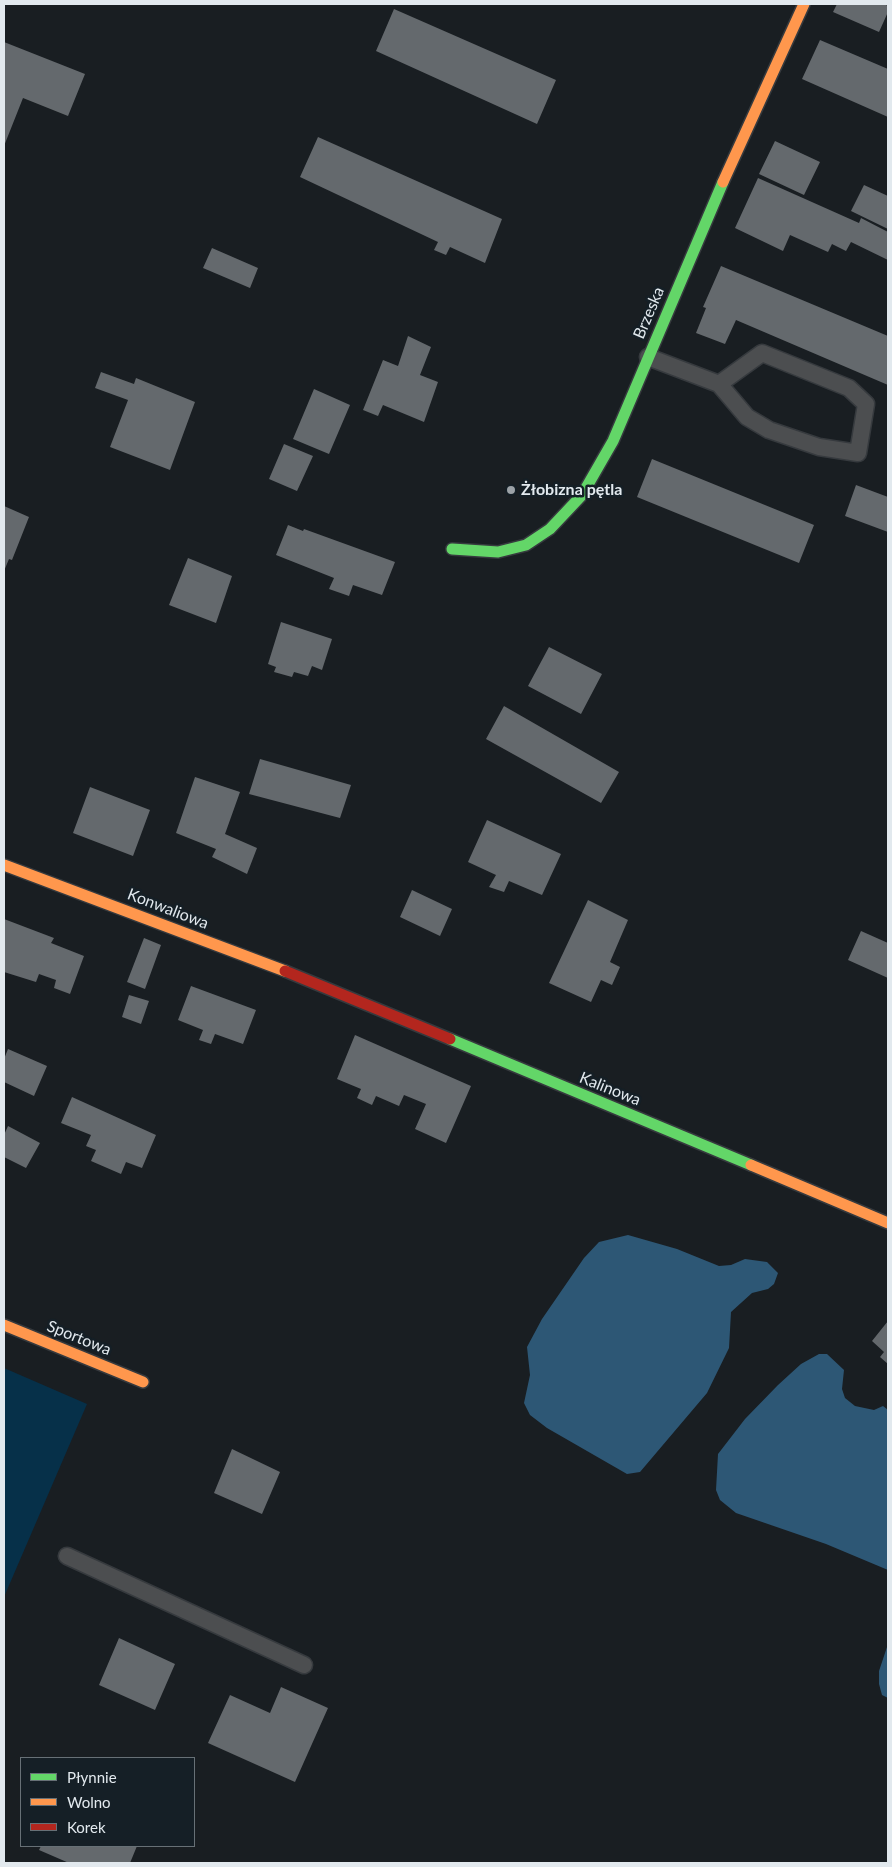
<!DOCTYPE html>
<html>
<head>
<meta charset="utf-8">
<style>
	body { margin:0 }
	#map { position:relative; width:892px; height:1867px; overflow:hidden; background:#191e22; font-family:Lato,sans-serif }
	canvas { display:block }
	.frame { position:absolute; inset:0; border:5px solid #e2e9ee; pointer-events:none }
	.legend { position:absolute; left:20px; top:1757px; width:175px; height:90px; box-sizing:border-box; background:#151f26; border:1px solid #677076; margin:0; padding:6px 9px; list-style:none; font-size:15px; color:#e2e9ee }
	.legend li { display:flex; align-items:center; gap:10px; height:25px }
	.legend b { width:25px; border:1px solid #677076 }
</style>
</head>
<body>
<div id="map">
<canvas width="892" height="1867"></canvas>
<div class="frame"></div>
<ul class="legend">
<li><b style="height:6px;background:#63d668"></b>Płynnie</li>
<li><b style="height:6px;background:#ff974d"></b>Wolno</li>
<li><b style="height:6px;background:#b3261e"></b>Korek</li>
</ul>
</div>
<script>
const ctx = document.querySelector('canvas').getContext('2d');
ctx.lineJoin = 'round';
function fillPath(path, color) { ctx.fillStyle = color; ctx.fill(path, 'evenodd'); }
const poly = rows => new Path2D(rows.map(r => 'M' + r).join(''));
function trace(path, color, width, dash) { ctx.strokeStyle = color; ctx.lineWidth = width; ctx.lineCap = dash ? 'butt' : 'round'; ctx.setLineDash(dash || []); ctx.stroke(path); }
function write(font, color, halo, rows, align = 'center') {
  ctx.font = font + ' Lato,sans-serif'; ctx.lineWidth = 5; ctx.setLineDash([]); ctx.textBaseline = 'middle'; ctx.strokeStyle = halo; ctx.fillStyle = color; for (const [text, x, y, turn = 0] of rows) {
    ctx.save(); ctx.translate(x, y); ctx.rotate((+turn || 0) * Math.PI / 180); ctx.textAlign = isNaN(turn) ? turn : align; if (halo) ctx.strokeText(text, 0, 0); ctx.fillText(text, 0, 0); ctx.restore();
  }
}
fillPath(poly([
	[4,1368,87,1404,4,1597]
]), '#063049');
fillPath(poly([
	[628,1235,677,1249,719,1266,731,1265,745,1259,767,1262,778,1273,774,1284,768,1289,752,1293,731,1312,729,1348,707,1393,640,1472,627,1474,547,1428,530,1415,524,1403,530,1375,527,1347,542,1319,584,1258,599,1242],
	[819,1354,827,1354,844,1370,842,1389,845,1398,855,1406,874,1410,883,1406,888,1410,888,1570,826,1544,736,1513,720,1500,716,1490,718,1454,745,1419,778,1385,801,1364],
	[888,1644,888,1698,882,1695,879,1684,879,1671]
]), '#2d5775');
fillPath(poly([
	[837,4,884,4,888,6,888,12,879,32,833,12],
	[394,9,556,80,537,124,376,51],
	[820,40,888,69,888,117,802,79],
	[4,42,85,74,68,116,23,98,4,146],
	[318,137,502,219,485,263,450,247,446,255,434,250,438,242,300,177],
	[775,141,820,162,804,195,759,174],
	[758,178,859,223,861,218,888,232,888,260,851,242,846,251,832,244,828,252,790,235,783,251,735,228],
	[864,185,888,196,888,229,851,211],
	[212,248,258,268,250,288,203,268],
	[721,266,888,336,888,385,736,320,725,344,696,333,706,308,703,307],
	[408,336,431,347,420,375,438,382,424,422,383,405,378,416,363,410,383,360,398,366],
	[101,372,134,384,136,378,195,402,170,470,110,447,128,400,95,388],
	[314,389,350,405,329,454,293,439],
	[284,444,313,456,297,491,269,479],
	[652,459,814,525,799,563,637,497],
	[856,485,888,497,888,532,845,516],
	[4,506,29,517,12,560,9,559,4,571],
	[288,525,303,531,304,529,395,562,382,595,353,585,349,596,329,589,334,578,276,555],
	[188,558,232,576,216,623,169,605],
	[281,622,332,639,322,670,312,666,308,676,294,672,292,677,274,672,276,667,268,664],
	[549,647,602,674,581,714,528,686],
	[504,706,619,772,601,803,486,739],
	[260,759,351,785,340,818,249,794],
	[195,777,240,792,225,834,257,848,247,874,212,857,216,849,176,833],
	[90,787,150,810,133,856,73,833],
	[487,820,561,854,542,895,509,881,504,892,489,887,496,875,468,862],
	[412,890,452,909,440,936,400,917],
	[588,900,628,920,610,962,620,967,612,985,601,980,591,1002,549,983],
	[4,919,54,938,51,943,84,956,70,994,54,988,56,980,39,974,36,982,4,972],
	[861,931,888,943,888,978,848,960],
	[144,938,161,945,145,989,127,982],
	[191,986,256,1010,243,1044,215,1034,211,1044,199,1040,203,1030,178,1020],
	[129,995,149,1001,141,1024,122,1017],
	[355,1035,471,1086,446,1143,415,1129,426,1104,404,1095,399,1106,376,1096,372,1105,357,1098,361,1089,337,1079],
	[8,1049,47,1066,34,1096,4,1082,4,1059],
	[72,1097,156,1135,142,1168,126,1162,121,1174,91,1161,96,1150,86,1146,91,1135,61,1123],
	[8,1126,40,1143,26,1168,4,1157,4,1135],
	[888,1321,888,1364,880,1357,884,1352,872,1341],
	[232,1449,280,1472,262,1514,214,1493],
	[119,1638,175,1664,155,1710,99,1685],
	[281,1687,328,1708,295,1782,208,1743,230,1695,270,1713],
	[41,1846,137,1846,130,1863,69,1863,39,1850]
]), '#64696d');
const lane = poly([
	[648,357,719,384,747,417,769,430,819,447,858,453,866,404,849,388,762,353,719,384],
	[67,1556,304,1665]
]);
const fast = poly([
	[452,549,498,552,526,545,550,529,582,495,613,441,723,182],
	[450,1039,751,1165]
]);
const slow = poly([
	[723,182,804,4],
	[4,865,285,971],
	[751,1165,888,1223],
	[4,1325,143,1382]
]);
const jam = poly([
	[285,971,450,1039]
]);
trace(lane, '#363a3e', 19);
trace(fast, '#363a3e', 14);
trace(slow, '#363a3e', 14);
trace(jam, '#363a3e', 14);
trace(lane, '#4c4e50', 16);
trace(fast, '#63d668', 11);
trace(slow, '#ff974d', 11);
trace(jam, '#b3261e', 11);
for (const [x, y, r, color] of [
	[511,490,5,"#9ca2a7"]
]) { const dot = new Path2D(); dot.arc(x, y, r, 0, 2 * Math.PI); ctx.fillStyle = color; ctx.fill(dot); trace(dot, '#151f26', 2); }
write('16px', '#e2e9ee', '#151f26', [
	["Brzeska",649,313,-67],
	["Konwaliowa",168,909,21],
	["Kalinowa",610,1089,22],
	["Sportowa",79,1338,22]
]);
write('bold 16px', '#e2e9ee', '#151f26', [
	["Żłobizna pętla",521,490]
], 'left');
</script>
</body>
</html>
